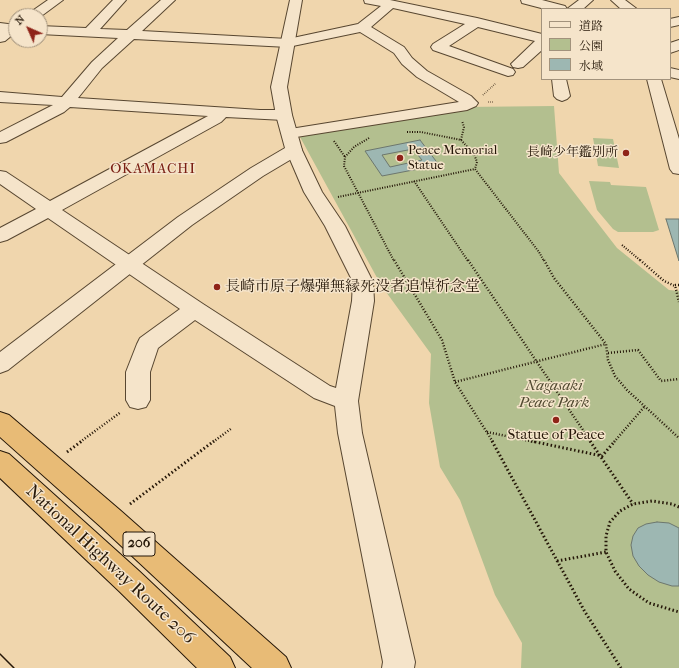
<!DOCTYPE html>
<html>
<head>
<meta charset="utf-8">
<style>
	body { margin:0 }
	#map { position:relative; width:679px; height:668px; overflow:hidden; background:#f0d6ad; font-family:"IM FELL French Canon","Noto Serif JP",serif }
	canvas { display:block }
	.legend { position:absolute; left:541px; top:8px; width:130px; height:72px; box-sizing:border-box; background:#f5e4ca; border:1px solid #a2927c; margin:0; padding:5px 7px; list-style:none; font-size:12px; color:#251708 }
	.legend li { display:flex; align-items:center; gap:8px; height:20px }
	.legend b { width:20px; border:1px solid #a2927c }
	.north { position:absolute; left:8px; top:8px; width:40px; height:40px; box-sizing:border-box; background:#f5e4ca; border:1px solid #a2927c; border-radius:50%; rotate:315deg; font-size:11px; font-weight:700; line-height:16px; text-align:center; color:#251708 }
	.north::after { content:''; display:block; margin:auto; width:14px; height:18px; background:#8f2418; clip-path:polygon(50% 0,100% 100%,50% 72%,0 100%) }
</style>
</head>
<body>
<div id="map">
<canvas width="679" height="668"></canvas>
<ul class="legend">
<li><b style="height:5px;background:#f5e4ca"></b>道路</li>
<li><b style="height:11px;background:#b3bf8f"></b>公園</li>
<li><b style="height:11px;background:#9db7b2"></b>水域</li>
</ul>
<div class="north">N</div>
</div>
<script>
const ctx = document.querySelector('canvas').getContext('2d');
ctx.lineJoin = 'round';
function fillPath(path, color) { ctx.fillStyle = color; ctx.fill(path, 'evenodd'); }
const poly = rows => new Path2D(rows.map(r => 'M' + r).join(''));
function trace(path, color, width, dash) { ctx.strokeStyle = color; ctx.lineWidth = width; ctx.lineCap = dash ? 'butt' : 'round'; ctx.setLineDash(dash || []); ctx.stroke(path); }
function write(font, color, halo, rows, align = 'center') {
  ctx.font = font + ' "IM FELL French Canon","Noto Serif JP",serif'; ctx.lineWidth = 3; ctx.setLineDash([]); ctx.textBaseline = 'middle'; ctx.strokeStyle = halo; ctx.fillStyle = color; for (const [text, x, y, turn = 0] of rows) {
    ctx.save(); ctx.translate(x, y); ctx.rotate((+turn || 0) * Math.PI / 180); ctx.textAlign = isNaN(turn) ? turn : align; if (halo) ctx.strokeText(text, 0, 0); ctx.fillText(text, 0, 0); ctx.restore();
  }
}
fillPath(poly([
	[554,106,559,173,617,248,669,290,679,291,679,668,521,668,522,643,495,595,460,500,440,467,429,403,431,354,381,285,300,137,465,107],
	[593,138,613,139,619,168,598,166],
	[589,181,610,182,611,185,646,187,659,230,653,232,618,232,613,229,597,210]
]), '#b3bf8f');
const water = poly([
	[420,140,439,165,382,176,365,151,420,140],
	[413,149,422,160,390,167,382,155,413,149],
	[666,219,679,219,679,261,666,219],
	[657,522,669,523,679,528,679,586,672,586,659,582,648,575,639,566,633,556,631,545,633,536,638,528,646,524,657,522]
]);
fillPath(water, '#9db7b2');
trace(water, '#6d776e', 1);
const minor = poly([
	[113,0,126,0,100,29,127,30,161,0,175,0,142,31,288,39,358,24,381,6,365,3,364,0,390,0,477,18,542,34,542,50,523,67,518,68,513,67,511,64,535,41,478,27,449,46,513,69,515,72,513,75,508,76,433,50,431,47,433,44,465,24,393,8,371,27,404,47,412,58,427,71,471,96,478,103,476,106,467,110,290,138,284,136,282,133,284,130,459,102,417,77,402,64,394,53,360,32,288,47,134,39,102,68,78,98,260,110,284,110,290,112,292,115,290,118,284,120,226,117,221,122,62,210,203,304,330,386,336,388,352,301,353,282,325,226,304,192,286,150,288,146,294,145,300,146,322,192,345,226,373,282,374,301,358,401,362,433,415,662,414,668,382,668,383,662,338,433,335,406,314,398,195,320,158,348,150,372,150,400,146,407,138,409,130,407,126,400,126,372,137,344,140,338,180,309,48,218,7,240,0,242,0,228,36,209,0,184,0,171,6,172,50,201,208,116,70,107,64,112,6,142,0,143,0,132,53,105,0,102,0,92,62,97,92,62,118,38,40,34,40,26,86,28,113,0],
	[521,0,542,0,565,6,567,9,545,9,522,3,521,0],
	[579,0,593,0,583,9,567,9,579,0],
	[611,0,625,0,637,9,621,9,611,0],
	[679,17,679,25,670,27,670,19,679,17],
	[0,23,16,25,16,33,0,31,0,23],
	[679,40,679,50,670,53,670,43,679,40],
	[670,68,679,70,679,79,670,77,670,68],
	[552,79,566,79,570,96,567,99,562,101,557,99,554,96,552,79],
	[647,79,661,79,679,139,679,174,673,173,670,169,647,79]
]);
const tertiary = poly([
	[48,0,63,0,40,17,25,16,48,0],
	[290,0,302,0,287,87,292,115,302,150,300,154,263,176,192,225,8,370,0,373,0,352,178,217,251,168,285,148,276,115,271,87,290,0],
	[16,22,16,32,5,41,0,42,0,31,11,23,16,22]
]);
const trunk = poly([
	[0,412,9,415,121,511,286,657,291,668,252,668,101,527,0,437,0,412],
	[0,451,9,454,139,571,230,657,235,668,197,668,119,591,0,478,0,451]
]);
trace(minor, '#584731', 2);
trace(tertiary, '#584731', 2);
trace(trunk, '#251708', 2);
trace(poly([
	[483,95,496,83],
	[488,102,494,102]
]), '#251708', 1.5, [0.5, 1.5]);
trace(poly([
	[407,132,421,132,461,140,474,154,477,162,475,169],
	[369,138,354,147,345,157,344,166,394,261],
	[461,140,464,127,462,121],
	[334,141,345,157],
	[414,181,468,261],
	[338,197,475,169,539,252,544,261],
	[622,245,641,261]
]), '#251708', 2, [1, 1.5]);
trace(poly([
	[394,260,442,340,455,382,493,442],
	[468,260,591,442],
	[544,260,554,278,606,344,608,360,615,376,627,390,679,438],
	[640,260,664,281,675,286],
	[679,285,675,285,679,302],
	[608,353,638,350,661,381,679,379],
	[455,382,606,344],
	[487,432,535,442],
	[80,442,121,412],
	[213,442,232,428],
	[614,442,645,406]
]), '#251708', 2.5, [1, 2]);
trace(poly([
	[492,441,585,612,621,668],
	[531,441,602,456,615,441],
	[590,441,633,504],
	[67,452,82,441],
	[130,504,214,441],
	[679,507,672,504,652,501,633,504,620,511,610,522,606,536,606,552,615,571,629,589,649,603,679,612],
	[557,561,606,552]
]), '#251708', 3, [1.5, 2.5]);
fillPath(minor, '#f5e4ca');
fillPath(tertiary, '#f5e4ca');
fillPath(trunk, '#e8bb76');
trace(poly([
	[0,654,14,668]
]), '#251708', 1.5);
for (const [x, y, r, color] of [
	[626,153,4,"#8f2418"],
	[400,158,4,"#8f2418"],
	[217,287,4,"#8f2418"],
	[556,420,4,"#8f2418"]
]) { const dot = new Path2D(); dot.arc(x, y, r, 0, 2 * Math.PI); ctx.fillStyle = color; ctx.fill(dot); trace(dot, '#f5e4ca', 1.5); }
write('13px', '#251708', '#f5e4ca', [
	["Peace Memorial",408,151],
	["Statue",408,166],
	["長崎少年鑑別所",618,153,"right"]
], 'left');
ctx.letterSpacing = '1px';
write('14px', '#7a1f14', '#f5e4ca', [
	["OKAMACHI",153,170]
]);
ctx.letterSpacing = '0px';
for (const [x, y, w] of [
	[139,544,32]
]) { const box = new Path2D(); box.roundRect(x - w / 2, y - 12, w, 24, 3); ctx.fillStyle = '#f5e4ca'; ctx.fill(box); trace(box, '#251708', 1); }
write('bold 14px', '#251708', null, [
	["206",139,544]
]);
write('15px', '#251708', '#f5e4ca', [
	["長崎市原子爆弾無縁死没者追悼祈念堂",225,287],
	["Statue of Peace",556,435,"center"]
], 'left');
write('italic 15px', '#504930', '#f5e4ca', [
	["Nagasaki",554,386],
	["Peace Park",554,403]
]);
write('18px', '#251708', '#f5e4ca', [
	["National Highway Route 206",110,565,43]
]);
</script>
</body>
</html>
